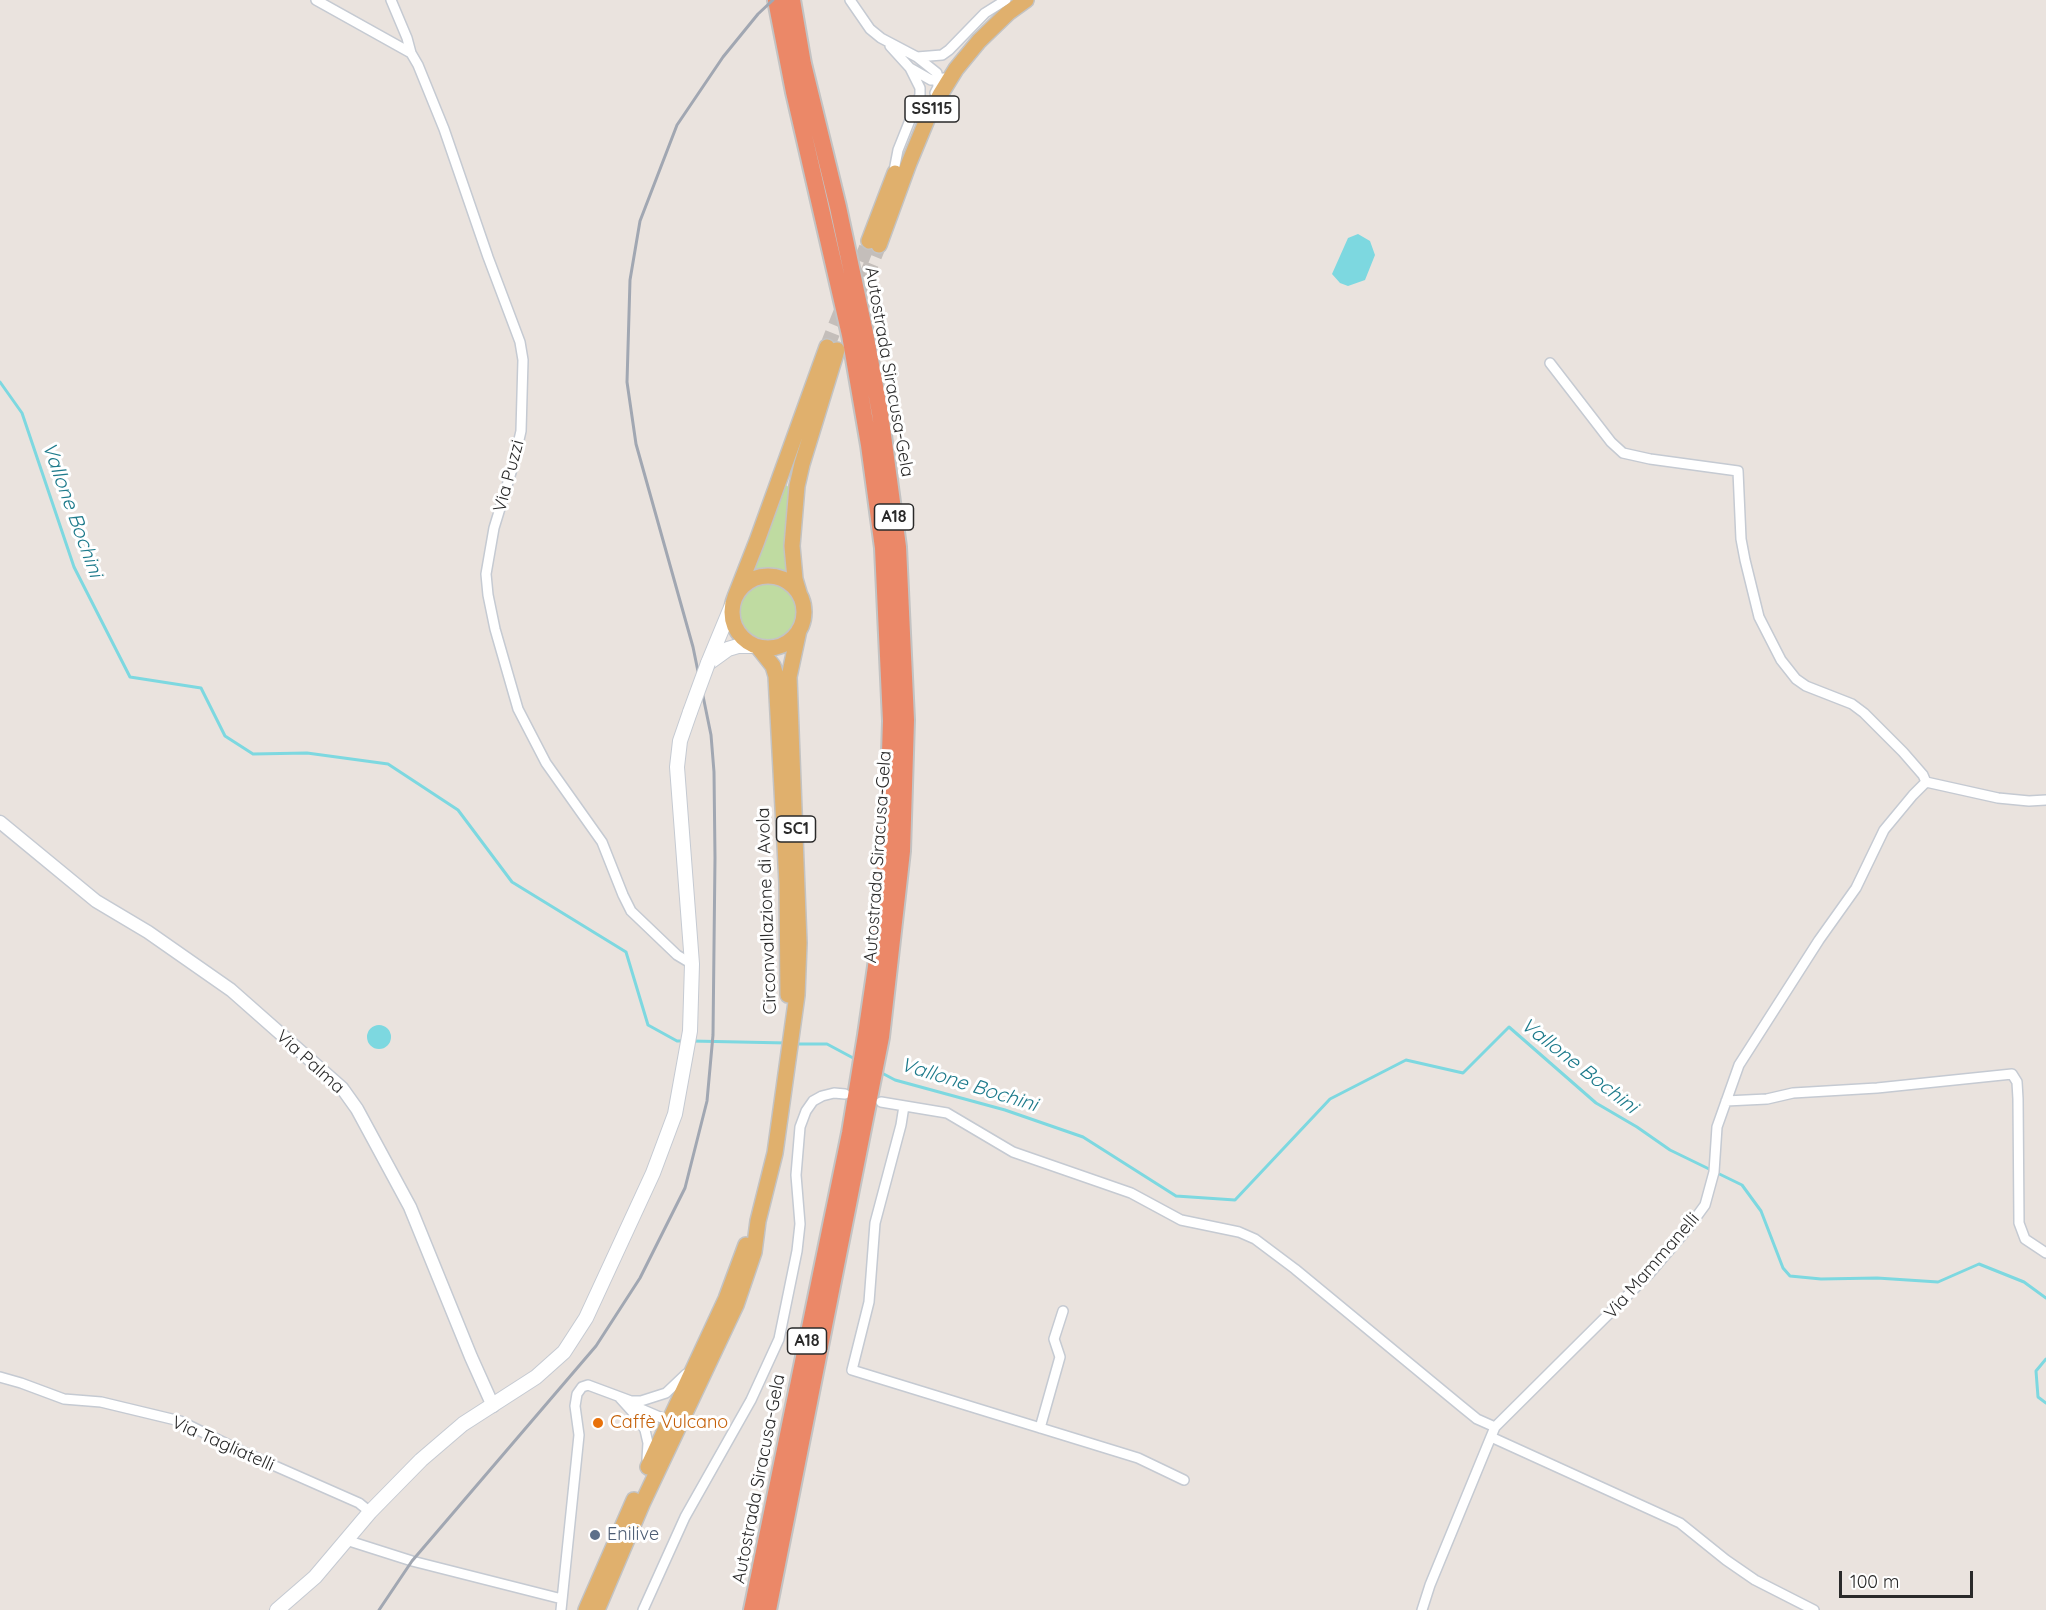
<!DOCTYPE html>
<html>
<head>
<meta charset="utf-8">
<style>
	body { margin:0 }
	#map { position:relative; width:2046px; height:1610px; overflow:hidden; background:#eae3de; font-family:Quicksand,sans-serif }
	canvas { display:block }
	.scale { position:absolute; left:1839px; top:1571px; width:134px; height:27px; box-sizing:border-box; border:3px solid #2a2a2a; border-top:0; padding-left:8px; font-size:18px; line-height:21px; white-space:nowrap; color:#2a2a2a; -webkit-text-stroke:4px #fff; paint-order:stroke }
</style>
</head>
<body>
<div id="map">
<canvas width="2046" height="1610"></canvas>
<div class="scale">100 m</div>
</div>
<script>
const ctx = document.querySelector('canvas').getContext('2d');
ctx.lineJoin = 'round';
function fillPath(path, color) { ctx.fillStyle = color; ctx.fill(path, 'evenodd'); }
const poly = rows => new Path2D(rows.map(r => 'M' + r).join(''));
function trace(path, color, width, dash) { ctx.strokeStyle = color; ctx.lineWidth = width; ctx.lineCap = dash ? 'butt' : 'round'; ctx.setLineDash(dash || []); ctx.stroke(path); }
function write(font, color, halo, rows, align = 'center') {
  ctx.font = font + ' Quicksand,sans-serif'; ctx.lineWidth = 6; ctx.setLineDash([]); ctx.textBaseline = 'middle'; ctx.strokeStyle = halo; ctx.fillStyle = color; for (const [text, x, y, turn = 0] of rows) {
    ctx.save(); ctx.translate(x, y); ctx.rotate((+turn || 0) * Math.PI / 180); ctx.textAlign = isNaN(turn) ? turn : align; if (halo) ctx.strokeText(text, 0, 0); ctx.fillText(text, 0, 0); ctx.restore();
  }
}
fillPath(poly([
	[786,485,790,488,789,576,771,571,751,574,783,488],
	'738 612a30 30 0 1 1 60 0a30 30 0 1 1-60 0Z'
]), '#bfdba1');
fillPath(poly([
	[1358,234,1370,241,1375,255,1365,280,1348,286,1340,283,1332,274,1348,238],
	'367 1037a12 12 0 1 1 24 0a12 12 0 1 1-24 0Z'
]), '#7dd8e0');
trace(poly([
	[0,382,22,413,74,567,130,677,201,688,225,736,253,754,307,753,388,764,458,810,512,882,626,952,648,1025,677,1041,685,1041],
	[691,1041,787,1043],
	[796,1044,827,1044,855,1059],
	[880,1072,895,1080,1005,1110,1083,1137,1176,1196,1235,1200,1330,1099,1406,1060,1463,1073,1509,1027,1596,1103,1637,1127,1670,1150,1742,1185,1761,1211,1783,1268,1790,1276,1821,1279,1877,1278,1938,1282,1979,1264,2024,1282,2046,1298],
	[2046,1359,2036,1371,2038,1397,2046,1403]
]), '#7dd8e0', 3);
trace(poly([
	[857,299,879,245],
	[827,347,869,241]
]), '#c4beba', 15, [15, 8]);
const minor = poly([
	[316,0,411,53,418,65,444,129,488,257,520,342,523,360,521,431,513,466,494,528,486,574,488,595,495,629,518,709,546,763,602,842,623,895,631,911,677,955,692,964],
	[391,0,407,38,411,53],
	[850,0,870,29,881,38,917,57,942,55,949,50,985,13,1006,0],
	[890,46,910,68,920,88,920,95,898,150,893,176],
	[917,57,937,73,938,87,935,93],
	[910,68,931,80,944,78],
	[1550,363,1611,442,1623,453,1650,459,1738,471,1741,539,1745,560,1759,617,1781,660,1796,679,1806,686,1852,704,1864,713,1903,752,1923,775,1926,782],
	[1926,782,1998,798,2029,801,2046,800],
	[1726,1101,1767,1099,1793,1093,1877,1088,2012,1074,2017,1082,2018,1099,2019,1223,2025,1239,2046,1253],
	[881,1102,947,1113,1013,1152,1131,1193,1181,1220,1239,1232,1255,1239,1295,1269,1461,1406,1477,1419,1495,1427],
	[904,1106,901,1125,875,1223,869,1302,852,1370,1138,1458,1184,1480],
	[0,1377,21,1383,64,1399,101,1402,180,1421,241,1451,359,1503,370,1512],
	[620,1398,639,1419,645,1430,648,1443,647,1459],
	[627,1403,662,1418,673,1417],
	[1040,1428,1060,1357,1054,1339,1063,1311],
	[1491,1437,1680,1523,1726,1560,1755,1580,1814,1610],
	[346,1540,412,1561,562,1599],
	[561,1610,579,1435,575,1406,577,1394,582,1387,588,1385,631,1401,641,1401,666,1393,686,1374],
	[643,1610,685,1517,751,1400,779,1339,797,1251,800,1224,796,1175,800,1127,806,1111,813,1101,822,1096,834,1093,845,1094],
	[1422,1610,1430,1585,1495,1427,1649,1274,1689,1227,1705,1205,1714,1172,1717,1127,1739,1065,1819,940,1856,888,1884,830,1913,795,1926,782]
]);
const tertiary = poly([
	[0,822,96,901,148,932,231,990,342,1088,357,1109,410,1207,471,1357,493,1406]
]);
const secondary = poly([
	[710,662,728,649,738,646,755,646],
	[708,663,732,605],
	[277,1610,315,1577,370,1512,421,1460,463,1424,536,1377,564,1352,586,1318,653,1173,675,1114,690,1031,692,964,677,767,680,741,690,712]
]);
const primary = poly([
	[869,241,895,173],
	[879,245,909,163,928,117,940,95,956,69,979,41,1008,13,1026,0],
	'732 612a36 36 0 1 1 72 0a36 36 0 1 1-72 0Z',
	[800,596,795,579,792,546,797,486,802,464,837,350],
	[735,597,757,541,827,347],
	[758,647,773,666,776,676,787,883,788,995],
	[648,1467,726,1299,746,1245],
	[586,1610,634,1500],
	[597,1610,642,1504,736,1305,754,1252,758,1221,775,1153,797,995,799,943,789,677,799,630]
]);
const motorway = poly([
	[752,1610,850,1133,866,1035,878,953,887,850,891,721,883,548,869,445,850,335,794,92,776,0],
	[768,1610,881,1037,902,851,906,720,898,547,880,413,865,333,838,207,803,64,792,0]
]);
trace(minor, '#c5cad2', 12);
trace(tertiary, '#c5cad2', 15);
trace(secondary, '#c5cad2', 16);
trace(primary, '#c3c3c3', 18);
trace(motorway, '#c3c3c3', 20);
trace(minor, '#fff', 9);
trace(tertiary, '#fff', 12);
trace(secondary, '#fff', 14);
trace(primary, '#e0b06d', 15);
trace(motorway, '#eb8868', 16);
trace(poly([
	[379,1610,412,1561,596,1346,640,1278,685,1188,707,1101,713,1035,715,858,714,772,711,735,693,647,636,444,627,382,630,280,640,221,677,125,723,57,758,14,773,0]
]), '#a1a7b2', 3);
const secondaryBridge = poly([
	[690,712,708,663]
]);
trace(secondaryBridge, '#c5cad2', 16, []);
trace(secondaryBridge, '#fff', 14);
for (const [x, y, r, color] of [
	[598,1423,6,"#e8710a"],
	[595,1535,6,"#5c6f8a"]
]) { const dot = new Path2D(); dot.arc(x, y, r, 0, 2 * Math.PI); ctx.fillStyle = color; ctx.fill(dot); trace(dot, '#fff', 2); }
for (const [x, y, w] of [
	[932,109,54],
	[894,517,39],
	[796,829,39],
	[807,1341,39]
]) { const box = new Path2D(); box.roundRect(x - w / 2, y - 13, w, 26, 4.5); ctx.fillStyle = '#fff'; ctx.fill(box); trace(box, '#2a2a2a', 1.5); }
write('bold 16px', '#2a2a2a', null, [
	["SS115",932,109],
	["A18",894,517],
	["SC1",796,829],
	["A18",807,1341]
]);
write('18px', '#2a2a2a', '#fff', [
	["Autostrada Siracusa-Gela",889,372,80],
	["Via Puzzi",509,476,-75],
	["Autostrada Siracusa-Gela",878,857,-86],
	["Circonvallazione di Avola",767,911,-92],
	["Via Palma",310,1062,42],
	["Via Mammanelli",1652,1266,-49],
	["Via Tagliatelli",223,1444,24],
	["Autostrada Siracusa-Gela",759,1479,-79]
]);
write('18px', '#c56008', '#fff', [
	["Caffè Vulcano",610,1423]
], 'left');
write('18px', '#4e5e75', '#fff', [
	["Enilive",607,1535]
], 'left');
write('italic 20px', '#1d7a8b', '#fff', [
	["Vallone Bochini",72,510,70],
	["Vallone Bochini",1579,1066,38],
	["Vallone Bochini",969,1085,17]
]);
</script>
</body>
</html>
